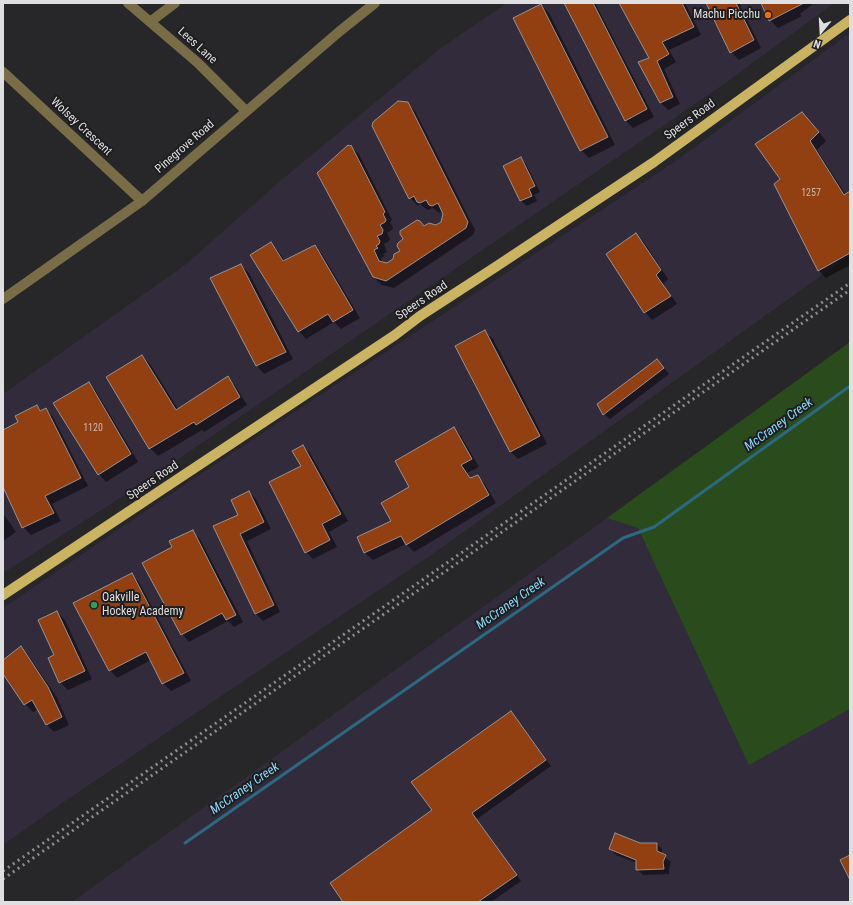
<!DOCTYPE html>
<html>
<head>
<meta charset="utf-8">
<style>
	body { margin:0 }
	#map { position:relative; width:853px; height:905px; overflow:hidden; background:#272729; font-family:"Roboto Condensed",sans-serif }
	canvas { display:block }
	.frame { position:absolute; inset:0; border:4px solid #dfdfe1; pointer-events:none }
	.north { position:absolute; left:801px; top:12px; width:40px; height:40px; -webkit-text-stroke:3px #1e1e20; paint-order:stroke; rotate:198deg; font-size:11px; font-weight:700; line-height:16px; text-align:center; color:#dfdfe1 }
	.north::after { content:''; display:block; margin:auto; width:14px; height:18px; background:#dfdfe1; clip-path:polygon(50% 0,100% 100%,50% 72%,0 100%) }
</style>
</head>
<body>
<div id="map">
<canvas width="853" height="905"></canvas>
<div class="frame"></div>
<div class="north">N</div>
</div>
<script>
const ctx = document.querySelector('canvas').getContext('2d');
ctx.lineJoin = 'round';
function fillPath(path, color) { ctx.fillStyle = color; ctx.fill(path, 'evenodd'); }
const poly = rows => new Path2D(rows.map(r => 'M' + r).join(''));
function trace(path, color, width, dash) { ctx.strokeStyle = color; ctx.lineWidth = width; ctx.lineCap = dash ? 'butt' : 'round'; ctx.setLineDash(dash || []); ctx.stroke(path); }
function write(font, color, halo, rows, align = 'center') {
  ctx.font = font + ' "Roboto Condensed",sans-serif'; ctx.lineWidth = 4; ctx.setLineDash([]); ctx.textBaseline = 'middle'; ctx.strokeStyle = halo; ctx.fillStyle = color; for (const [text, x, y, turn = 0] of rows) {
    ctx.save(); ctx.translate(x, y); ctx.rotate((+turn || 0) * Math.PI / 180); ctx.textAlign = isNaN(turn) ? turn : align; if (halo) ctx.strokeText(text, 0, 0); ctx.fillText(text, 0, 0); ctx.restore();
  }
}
fillPath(poly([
	[507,3,834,3,724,84,145,482,3,573,3,394,185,265,279,182,441,48],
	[850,33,850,255,434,553,65,801,3,845,3,608,193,479,673,163],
	[607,518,638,527,749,764,850,709,850,902,72,902]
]), '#322b3c');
fillPath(poly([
	[850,342,850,709,749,765,638,528,607,518]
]), '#2a4c1c');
fillPath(poly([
	[565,3,595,3,654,117,633,128,625,120],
	[620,3,685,3,701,35,669,50,676,62,664,69,680,104,668,110,660,102,650,58],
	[707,3,739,3,761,48,739,60,731,52],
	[762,3,814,3,800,14,802,16,778,28,770,20],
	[541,5,549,13,615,145,589,158,581,150],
	[407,103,415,111,475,230,473,235,394,288,382,285,373,277,351,147,359,154,392,220,390,222,393,228,392,230,387,233,390,239,389,241,384,244,387,252,383,254,385,256,381,258,383,263,387,264,393,260,425,227,436,227,442,223,444,214,443,212,440,213,438,212,433,208,428,210,426,209,420,204,418,206,410,198],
	[810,121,826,141,817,150,846,195,850,193,850,265,826,278,819,271,775,184,781,179],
	[521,158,526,164,540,192,534,195,537,201,527,206,521,201,504,166],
	[636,234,644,242,668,279,663,284,677,304,652,320,645,312],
	[271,243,278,251,285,261,315,247,322,254,360,318,341,329,334,322,306,339,299,331],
	[241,265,249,273,293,359,264,374,257,366,212,278],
	[485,332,493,339,547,444,518,459,511,452],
	[142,356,150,364,178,409,227,377,235,385,247,405,204,432,202,430,158,456,150,448],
	[657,360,669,374,610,419,604,414],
	[89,383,96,391,138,462,106,482,99,474],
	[37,406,41,411,46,409,53,417,88,486,52,504,61,521,31,535,23,527,3,485,3,431,20,423],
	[454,428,461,436,479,467,467,473,472,479,478,477,485,484,496,503,414,552,406,544,373,560,365,553,358,537,393,521,410,487],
	[302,446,310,453,348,521,329,532,337,547,313,559,306,552],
	[249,492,256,499,271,529,247,541,280,612,263,621,256,614,214,526,239,516],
	[3,513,16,532,3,541],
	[192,531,200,539,243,622,234,627,228,621,189,642,182,634,174,548],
	[131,574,139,582,191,681,171,691,163,683,151,660,117,678,110,670],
	[57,612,65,620,92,679,68,690,60,682,56,656],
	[21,648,28,655,56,696,69,725,54,732,47,725,38,709,33,712,25,704,3,672,3,661],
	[511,712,516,718,551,766,477,819,521,881,491,902,345,902,433,810],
	[640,844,657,844,662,849,662,855,671,862,669,868,669,874,643,875,637,869,637,863,616,855,610,849]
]), '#0007');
trace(poly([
	[185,843,623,538,654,527,850,386]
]), '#2b6982', 3);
const building = poly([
	[564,3,593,3,647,109,625,121,564,3],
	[619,3,682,3,694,27,662,42,669,54,657,61,673,97,660,103,638,62,649,58,619,3],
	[706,3,736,3,754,40,730,53,706,3],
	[761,3,804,3,769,21,761,3],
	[541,4,608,137,580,151,513,18,541,4],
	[398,101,408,102,468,222,466,228,386,281,373,277,317,173,348,145,350,146,351,145,385,212,383,214,386,220,385,222,380,225,383,230,382,234,377,236,380,241,379,244,376,246,378,248,374,250,379,261,387,263,393,259,394,254,400,251,397,246,398,243,403,239,400,234,400,231,417,220,420,221,424,226,429,223,436,225,441,222,443,214,438,203,432,206,429,205,426,200,420,203,417,202,414,196,409,199,372,126,373,122,398,101],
	[802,112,819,132,810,141,844,195,850,191,850,253,818,271,774,184,780,179,755,144,802,112],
	[521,157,535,186,529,189,532,196,520,201,503,166,521,157],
	[636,233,661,270,656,275,671,296,644,313,606,254,636,233],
	[271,242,283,261,315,245,353,310,333,322,328,314,298,332,250,255,271,242],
	[241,264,286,352,256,366,210,278,241,264],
	[485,330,540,436,510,452,455,346,485,330],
	[142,355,176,410,228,376,240,397,196,425,194,422,149,449,106,377,142,355],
	[657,359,664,368,603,415,597,404,657,359],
	[89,382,131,454,98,475,53,403,89,382],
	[37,405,40,411,46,408,81,478,45,496,54,513,22,528,3,487,3,430,18,422,15,416,37,405],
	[454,427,472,459,461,465,470,478,478,475,489,495,406,545,401,536,364,553,357,537,391,521,381,503,409,487,395,461,454,427],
	[303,445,341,514,322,524,330,540,305,553,269,482,301,466,292,451,303,445],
	[249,491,264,522,240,534,274,605,255,614,213,526,238,515,231,500,249,491],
	[193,530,236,615,226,620,222,613,181,635,142,563,172,547,169,541,193,530],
	[132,573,184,673,162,684,146,652,109,671,73,603,132,573],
	[57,611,85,671,59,683,48,658,54,655,38,620,57,611],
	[21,646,48,687,62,717,46,725,32,700,24,705,3,674,3,660,21,646],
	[511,711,546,760,472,813,517,875,478,902,343,902,330,883,432,810,411,782,511,711],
	[615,833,640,843,657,843,657,851,666,855,663,862,664,869,636,870,636,860,609,849,615,833],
	[850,855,850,880,840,860,850,855]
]);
fillPath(building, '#923f11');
trace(building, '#969291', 1);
trace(poly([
	[128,3,198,63,246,111],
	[150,22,175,3],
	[3,72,142,201],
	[3,299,142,201,340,31,375,3]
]), '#786d47', 10);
trace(poly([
	[3,595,395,335,420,316,497,266,654,162,850,20]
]), '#cab361', 10);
trace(poly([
	[3,871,850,283],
	[3,879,850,290]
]), '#8c8c8e', 3, [2, 4]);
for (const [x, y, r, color] of [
	[768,15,4,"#e8710a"],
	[94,605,4,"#2e9e5b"]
]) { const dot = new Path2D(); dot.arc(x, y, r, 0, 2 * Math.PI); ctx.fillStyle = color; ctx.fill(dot); trace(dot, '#1e1e20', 1.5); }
write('10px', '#ccb7ad', null, [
	["1257",811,193],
	["1120",93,428]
]);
write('12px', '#dfdfe1', '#1e1e20', [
	["Machu Picchu",760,15],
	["Oakville",102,598,"left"],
	["Hockey Academy",102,612,"left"]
], 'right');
write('12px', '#dfdfe1', '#1e1e20', [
	["Lees Lane",197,46,42],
	["Speers Road",690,120,-36],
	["Wolsey Crescent",81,127,43],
	["Pinegrove Road",185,147,-41],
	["Speers Road",422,301,-34],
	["Speers Road",153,481,-34]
]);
write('italic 13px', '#89d9fc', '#1e1e20', [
	["McCraney Creek",779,425,-36],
	["McCraney Creek",511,604,-35],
	["McCraney Creek",245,789,-35]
]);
</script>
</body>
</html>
